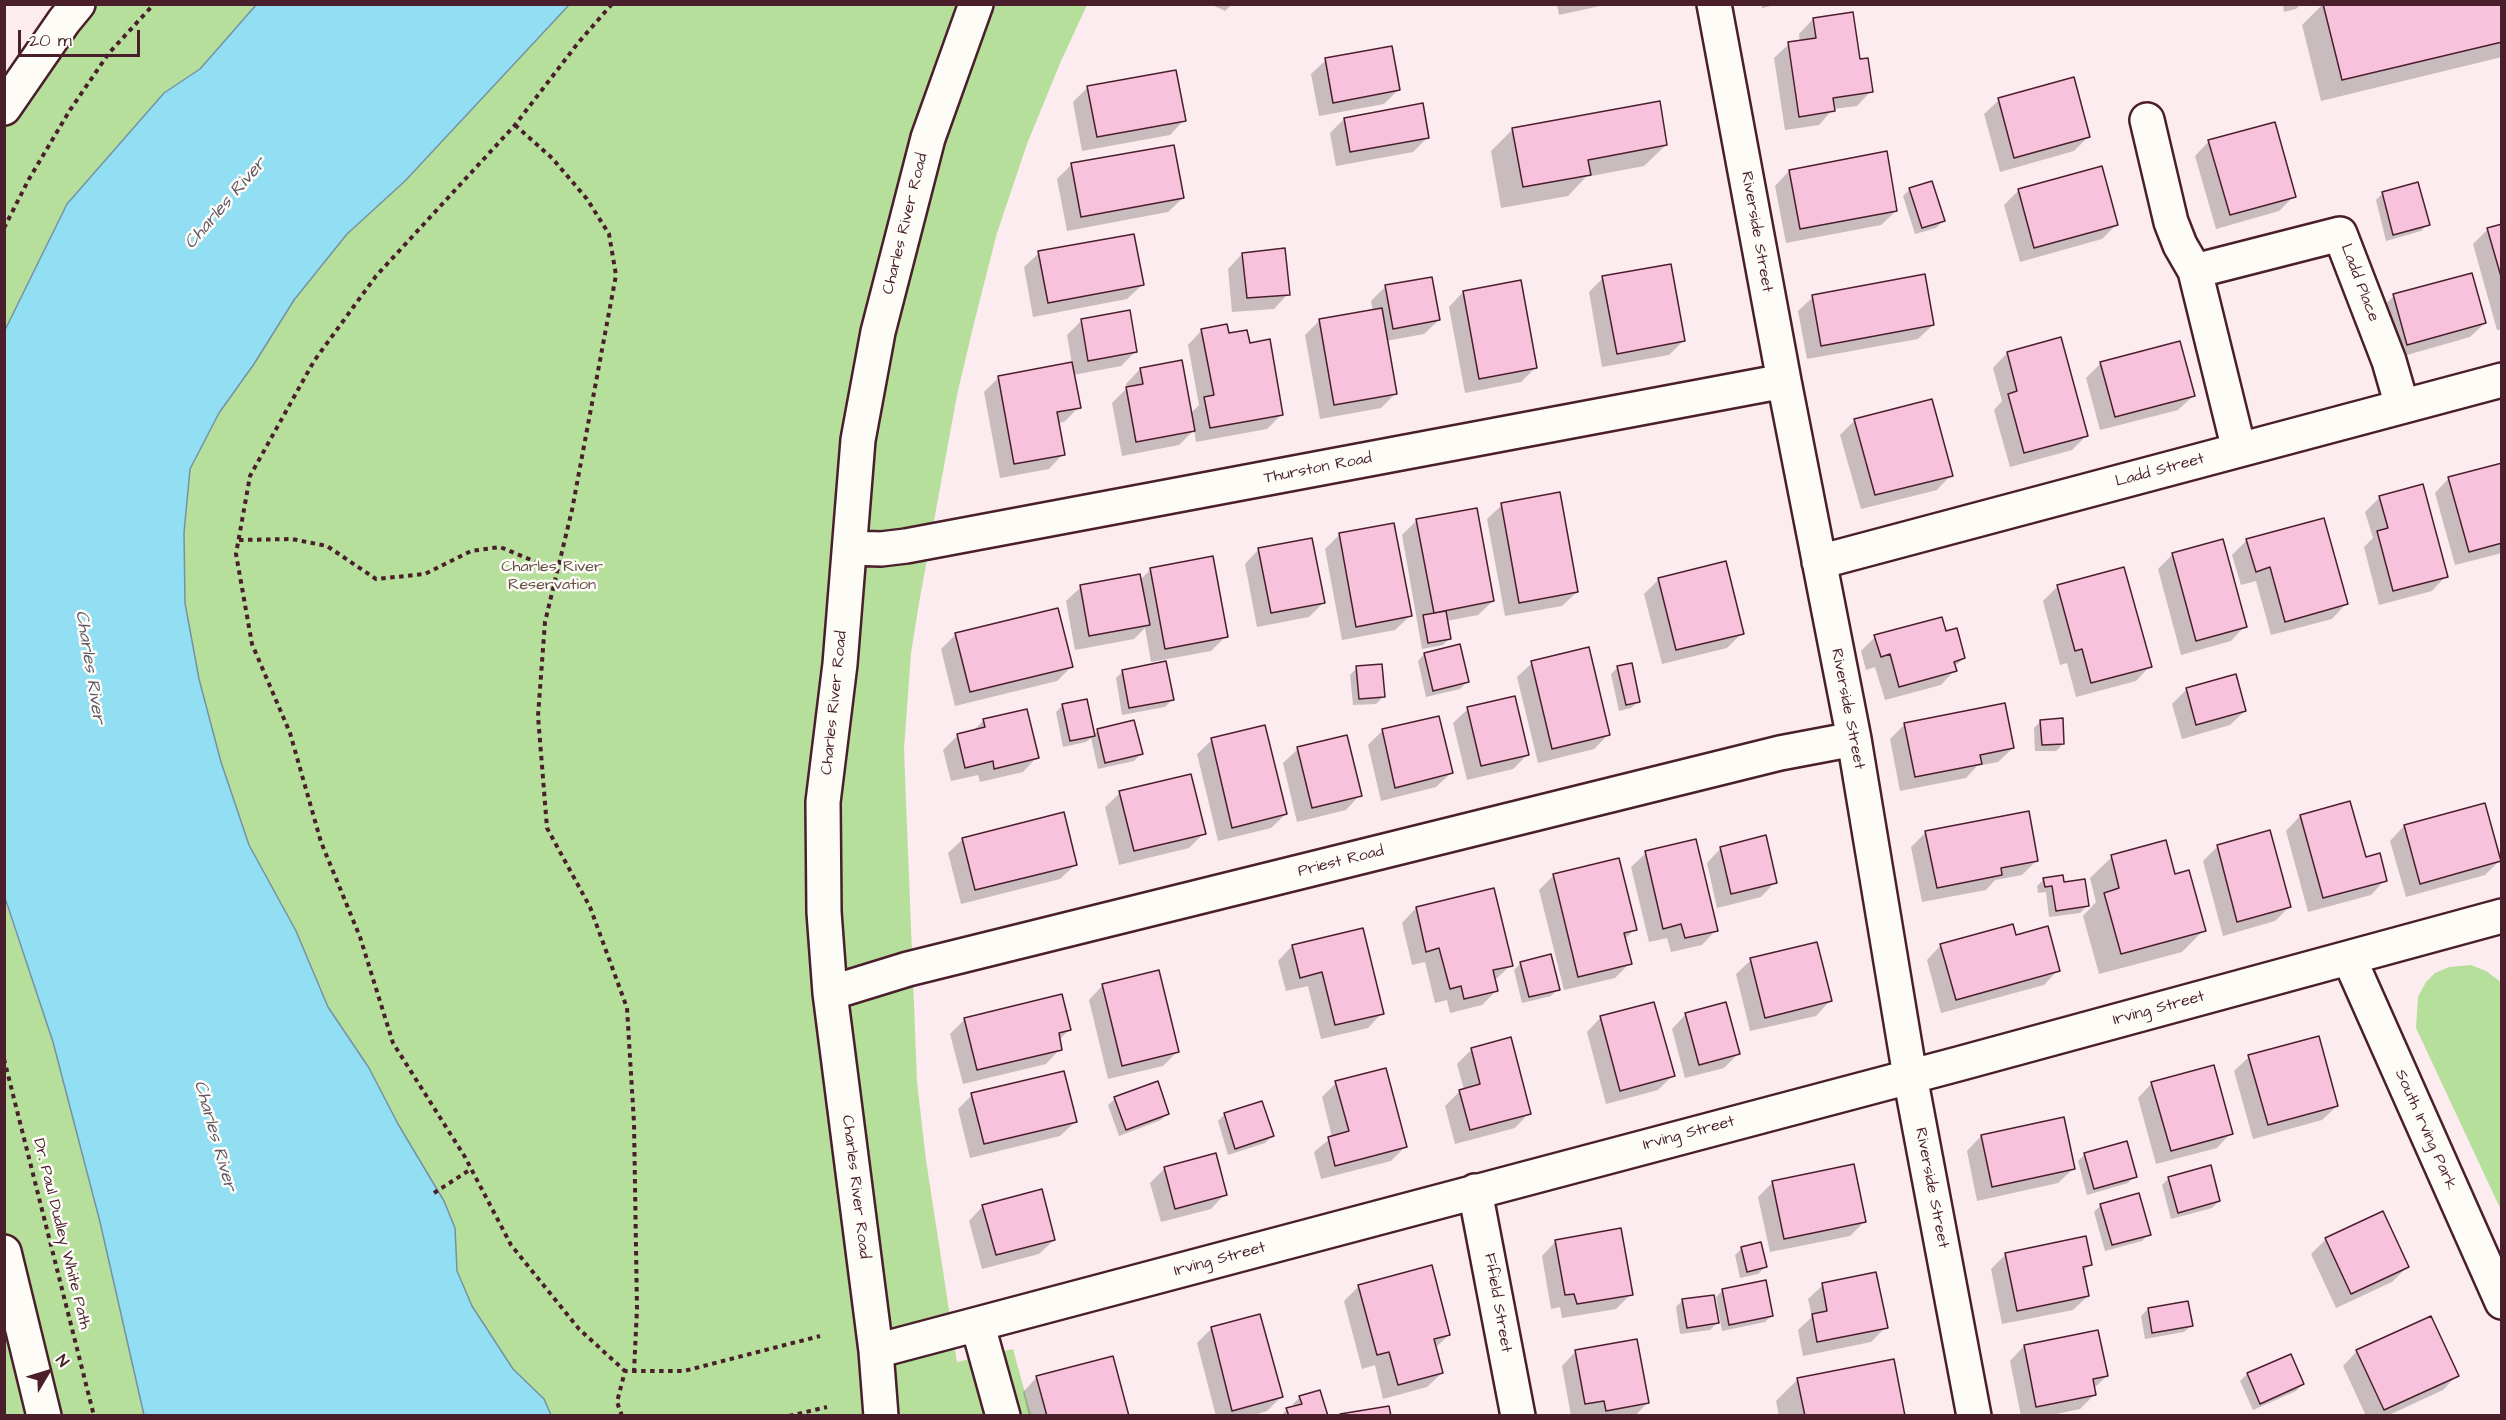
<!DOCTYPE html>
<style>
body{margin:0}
#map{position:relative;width:2506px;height:1420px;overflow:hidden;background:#fcebef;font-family:"Architects Daughter",sans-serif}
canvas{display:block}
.frame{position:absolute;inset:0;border:6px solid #4a1f2b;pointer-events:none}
.north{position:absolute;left:18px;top:1342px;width:60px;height:60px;-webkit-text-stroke:4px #fdfcf7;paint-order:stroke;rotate:52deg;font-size:16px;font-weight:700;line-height:24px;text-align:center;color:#4a1f2b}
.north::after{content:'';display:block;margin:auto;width:21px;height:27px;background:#4a1f2b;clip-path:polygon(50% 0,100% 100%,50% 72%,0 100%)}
.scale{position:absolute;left:18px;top:30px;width:122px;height:27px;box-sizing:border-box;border:3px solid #4a1f2b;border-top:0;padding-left:8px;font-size:18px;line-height:21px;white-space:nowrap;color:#4a1f2b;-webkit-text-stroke:4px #fdfcf7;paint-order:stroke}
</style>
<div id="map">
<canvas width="2506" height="1420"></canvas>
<div class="frame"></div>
<div class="north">N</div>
<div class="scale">20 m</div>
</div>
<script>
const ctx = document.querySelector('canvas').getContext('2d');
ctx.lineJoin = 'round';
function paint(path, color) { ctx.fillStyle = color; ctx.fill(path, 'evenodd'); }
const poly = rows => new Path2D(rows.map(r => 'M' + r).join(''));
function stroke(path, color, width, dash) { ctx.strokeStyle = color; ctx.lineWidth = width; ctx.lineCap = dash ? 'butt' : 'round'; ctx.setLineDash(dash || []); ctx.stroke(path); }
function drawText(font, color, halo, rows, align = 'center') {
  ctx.font = font + ' "Architects Daughter",sans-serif'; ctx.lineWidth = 5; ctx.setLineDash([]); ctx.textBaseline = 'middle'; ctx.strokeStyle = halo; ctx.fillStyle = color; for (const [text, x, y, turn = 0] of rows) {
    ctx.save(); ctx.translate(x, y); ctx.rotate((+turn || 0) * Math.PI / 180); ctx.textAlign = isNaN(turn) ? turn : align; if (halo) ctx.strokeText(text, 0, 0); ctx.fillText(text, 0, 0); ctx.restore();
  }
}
paint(poly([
 [80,5,256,5,200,69,164,93,67,204,5,330,5,108],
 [569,5,1087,5,1061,61,1027,144,997,233,974,323,957,395,919,603,911,653,904,749,917,1082,926,1160,957,1362,1013,1349,1031,1415,551,1415,544,1399,513,1369,472,1306,457,1270,455,1228,444,1201,398,1124,369,1068,328,1007,296,931,249,845,221,762,199,679,185,603,184,533,190,469,219,413,254,364,294,300,347,234,405,181],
 [4,898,53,1042,100,1222,144,1415,5,1415,5,1329,25,1334,5,1252],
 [2471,965,2486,971,2501,982,2501,1210,2416,1028,2418,997,2426,982,2435,973,2449,967]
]), '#b6df9c');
const water = poly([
 [256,5,569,5,405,181,347,234,294,300,254,364,219,413,190,469,184,533,185,603,199,679,221,762,249,845,296,931,328,1007,369,1068,398,1124,444,1201,455,1228,457,1271,472,1306,513,1369,544,1399,551,1415,144,1415,100,1222,53,1042,5,898,5,330,67,204,164,93,200,69,256,5]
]);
paint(water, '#92def3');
stroke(water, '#7592a3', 1.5);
paint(poly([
 [1210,4,1232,4,1225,11],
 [1557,4,1609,4,1559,15],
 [1762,4,1779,4,1762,8],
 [2283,4,2301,4,2296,9,2284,12],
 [2323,4,2502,4,2502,57,2321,101,2302,25],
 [1813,19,1859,61,1871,91,1857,106,1833,109,1819,125,1785,130,1774,58,1789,44,1800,42,1799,34],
 [1326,60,1399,89,1384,104,1319,116,1311,74],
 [1088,87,1184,120,1170,135,1082,151,1073,102],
 [1999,100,2088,137,2074,151,2000,172,1984,114],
 [1344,119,1427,138,1413,152,1336,166,1330,133],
 [1512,130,1666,145,1644,166,1586,177,1568,196,1501,208,1491,151],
 [2209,141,2294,196,2279,211,2216,229,2195,156],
 [1072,164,1183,198,1168,212,1067,231,1057,179],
 [2101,168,2117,224,2102,239,2020,262,2004,205,2018,191],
 [1789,171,1896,211,1881,225,1786,243,1775,186],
 [1910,189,1943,221,1936,228,1915,234,1903,196],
 [2383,193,2428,224,2421,231,2386,241,2376,200],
 [2502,226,2502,329,2497,330,2473,244,2488,229],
 [1039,253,1142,285,1127,299,1033,317,1024,267],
 [1242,254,1288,294,1274,309,1232,312,1228,269],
 [1603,278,1683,341,1669,355,1602,367,1589,292],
 [1385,287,1439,320,1424,334,1386,341,1396,393,1381,408,1320,419,1305,335,1320,320,1373,311,1371,301],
 [1463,292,1536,367,1521,382,1465,393,1449,307],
 [2394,296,2485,323,2470,337,2393,359,2379,310],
 [1813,297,1933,325,1918,339,1807,359,1798,311],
 [1081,321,1136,351,1121,366,1073,375,1079,407,1064,422,1058,423,1063,454,1049,469,1000,478,984,392,999,377,1072,364,1067,335],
 [1202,330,1228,335,1248,345,1282,414,1267,429,1196,442,1194,430,1179,445,1122,456,1112,403,1127,388,1126,384,1140,369,1191,413,1199,405,1188,345],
 [2007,353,2086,436,2072,450,2010,467,1994,410,2002,401,1993,368],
 [2101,363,2193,396,2178,410,2100,430,2086,378],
 [1855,420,1951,475,1937,490,1861,509,1840,435],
 [2502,466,2502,553,2455,565,2435,493,2449,478],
 [2380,497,2446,576,2432,591,2379,605,2364,547,2373,538,2365,512],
 [1502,505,1577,592,1562,606,1505,616,1487,519],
 [1417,520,1493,601,1478,615,1446,621,1450,638,1443,645,1422,649,1402,535],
 [1340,534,1410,616,1395,630,1342,640,1325,549],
 [2247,540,2346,604,2332,619,2271,635,2256,581,2241,585,2232,555],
 [2222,541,2245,626,2231,641,2181,655,2158,569,2172,555],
 [1259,549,1323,603,1309,617,1257,627,1245,564],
 [1151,569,1226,636,1211,651,1151,662,1145,628,1134,639,1075,650,1066,601,1081,587,1140,580],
 [1659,579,1742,633,1727,648,1662,664,1644,594],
 [2057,587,2150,666,2136,681,2076,697,2067,663,2060,665,2043,601],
 [1945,633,1964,658,1954,667,1955,670,1941,685,1885,700,1875,667,1866,670,1861,651,1875,637],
 [956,634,1071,667,1057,681,955,706,941,649],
 [1424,654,1467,682,1460,689,1426,697,1418,661],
 [1532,663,1609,734,1594,749,1538,763,1517,677],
 [1618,667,1638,702,1631,708,1619,711,1611,674],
 [1357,668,1383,697,1376,704,1353,705,1350,675],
 [1123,671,1172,700,1165,707,1122,715,1116,678],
 [2187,689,2245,711,2230,725,2182,739,2172,704],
 [1063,705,1093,735,1098,730,1141,754,1134,761,1098,769,1091,738,1086,742,1063,747,1056,712],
 [1468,709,1528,754,1513,769,1467,780,1453,723],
 [1437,717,1451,773,1436,787,1381,801,1368,745,1382,731],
 [984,720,1037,757,1023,772,980,782,978,775,951,781,943,750,958,735,972,732],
 [2041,721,2063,744,2056,751,2035,751,2034,728],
 [1905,724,2013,748,1998,762,1977,766,1966,778,1900,791,1890,739],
 [1212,740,1286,814,1271,828,1218,841,1197,754],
 [1298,749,1360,795,1346,810,1297,822,1283,763],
 [1120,793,1204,833,1189,848,1119,865,1105,807],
 [2300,816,2365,859,2385,880,2371,895,2308,912,2286,831],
 [2404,826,2500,860,2485,875,2406,897,2390,841],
 [1926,832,2036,861,2022,875,1995,880,1986,890,1922,902,1911,847],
 [963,839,1075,865,1060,879,961,904,948,853],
 [2218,846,2289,907,2275,921,2223,936,2203,861],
 [1721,848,1775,882,1761,897,1717,908,1707,863],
 [1646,853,1716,930,1702,945,1671,952,1667,938,1649,942,1631,867],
 [2112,857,2204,930,2182,952,2099,974,2083,916,2096,902,2090,878],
 [1554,875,1635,929,1624,940,1630,963,1615,978,1564,990,1539,890],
 [2044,879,2087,906,2080,913,2049,917,2046,892,2038,893,2037,886],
 [1416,908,1511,965,1494,981,1497,990,1482,1005,1450,1013,1447,1000,1435,1003,1425,962,1412,965,1402,923],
 [2015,937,2058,970,2044,985,1941,1013,1927,960,1941,945],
 [1292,946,1382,1013,1368,1028,1321,1039,1308,986,1286,991,1278,961],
 [1751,960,1830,1001,1816,1016,1750,1031,1736,974],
 [1521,963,1558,989,1551,996,1522,1003,1514,970],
 [1103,985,1178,1051,1163,1066,1108,1079,1089,1000],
 [1686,1014,1738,1054,1724,1068,1685,1078,1672,1029],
 [1601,1017,1673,1075,1658,1090,1606,1104,1587,1032],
 [965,1019,1069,1030,1059,1040,1060,1049,1046,1064,963,1084,950,1034],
 [1472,1049,1529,1113,1515,1128,1455,1144,1445,1106,1460,1091,1464,1090,1457,1064],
 [2249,1057,2337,1106,2322,1120,2253,1139,2234,1071],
 [1157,1083,1168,1113,1161,1120,1119,1136,1108,1105,1115,1099],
 [1336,1083,1406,1146,1391,1161,1321,1179,1314,1152,1332,1137,1322,1097],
 [2152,1083,2231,1133,2217,1148,2156,1164,2138,1098],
 [972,1095,1075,1122,1060,1136,970,1158,958,1109],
 [1225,1114,1272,1136,1265,1143,1228,1155,1218,1121],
 [1981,1136,2073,1169,2058,1183,1977,1201,1967,1151],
 [2085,1154,2135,1176,2128,1183,2087,1195,2078,1161],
 [1165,1168,1225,1194,1211,1209,1161,1222,1150,1183],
 [2169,1178,2219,1201,2212,1208,2171,1219,2162,1185],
 [1773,1182,1864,1222,1850,1236,1770,1252,1758,1197],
 [2101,1205,2149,1234,2142,1241,2105,1251,2094,1212],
 [983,1206,1054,1240,1039,1254,982,1269,969,1221],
 [2383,1213,2407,1267,2392,1282,2336,1308,2311,1254,2326,1239],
 [1556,1241,1631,1294,1616,1309,1562,1318,1560,1307,1551,1309,1542,1256],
 [1742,1248,1765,1267,1758,1274,1740,1278,1735,1255],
 [2006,1254,2090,1264,2083,1272,2088,1296,2073,1310,2002,1324,1991,1269],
 [1823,1285,1886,1327,1871,1342,1803,1356,1798,1330,1812,1317,1808,1299],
 [1359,1286,1449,1335,1435,1348,1442,1373,1427,1387,1383,1399,1375,1365,1362,1369,1344,1301],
 [1723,1290,1772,1315,1765,1322,1722,1331,1716,1297],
 [1683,1300,1717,1323,1710,1330,1680,1334,1676,1307],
 [2148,1309,2191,1326,2184,1332,2145,1339,2141,1316],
 [1212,1328,1281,1397,1267,1411,1251,1416,1216,1416,1197,1343],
 [2024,1346,2107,1376,2093,1389,2095,1394,2080,1409,2047,1416,2021,1416,2010,1361],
 [1576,1351,1647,1403,1635,1416,1571,1416,1562,1366],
 [2357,1351,2457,1375,2443,1390,2387,1416,2366,1416,2343,1366],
 [2290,1356,2303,1384,2296,1391,2253,1410,2240,1381,2247,1374],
 [1037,1377,1128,1416,1029,1416,1023,1392],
 [1798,1379,1903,1416,1779,1416,1776,1401],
 [1300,1397,1326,1416,1281,1416,1287,1409,1294,1407,1293,1404]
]), '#0003');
const building = poly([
 [2323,4,2502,4,2502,42,2342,80,2323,4],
 [1853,12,1860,59,1868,58,1873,92,1833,98,1835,111,1799,117,1788,42,1816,38,1813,18,1853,12],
 [1392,46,1400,90,1333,103,1325,58,1392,46],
 [1176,70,1186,121,1097,137,1087,86,1176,70],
 [2074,77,2090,137,2014,158,1998,98,2074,77],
 [1660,101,1667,145,1588,160,1591,175,1523,187,1512,128,1660,101],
 [1423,103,1429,138,1350,152,1344,118,1423,103],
 [2275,122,2296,197,2230,215,2208,140,2275,122],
 [1174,145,1184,198,1081,217,1071,163,1174,145],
 [1887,151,1897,211,1800,229,1789,170,1887,151],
 [2102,166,2118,225,2034,248,2018,189,2102,166],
 [1932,181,1945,221,1922,228,1909,188,1932,181],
 [2418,182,2430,225,2393,235,2382,192,2418,182],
 [2502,224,2502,280,2487,228,2502,224],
 [1134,234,1144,285,1048,303,1038,251,1134,234],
 [1285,248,1290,295,1247,298,1242,253,1285,248],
 [1671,264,1685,341,1617,354,1602,276,1671,264],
 [2472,273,2486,323,2407,345,2393,294,2472,273],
 [1925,274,1934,325,1821,346,1812,295,1925,274],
 [1432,277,1440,320,1393,329,1385,285,1432,277],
 [1521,280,1537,368,1479,379,1463,291,1521,280],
 [1382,308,1397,394,1334,405,1319,319,1382,308],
 [1130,310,1137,352,1088,361,1081,319,1130,310],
 [1227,324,1229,333,1247,330,1250,343,1270,339,1283,415,1210,428,1204,397,1214,395,1201,329,1227,324],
 [2061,337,2088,436,2024,453,2008,394,2017,391,2007,352,2061,337],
 [2180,341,2195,396,2115,417,2100,362,2180,341],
 [1182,360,1195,431,1136,442,1126,387,1143,384,1140,368,1182,360],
 [1072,362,1081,408,1057,412,1065,455,1014,464,998,376,1072,362],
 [1932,399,1953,476,1875,495,1854,419,1932,399],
 [2502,463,2502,543,2469,552,2448,477,2502,463],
 [2423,484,2448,577,2393,591,2377,531,2388,528,2379,496,2423,484],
 [1560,492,1578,592,1519,603,1501,503,1560,492],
 [1477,508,1494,601,1434,613,1416,519,1477,508],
 [2324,518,2348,604,2285,622,2270,567,2256,572,2246,539,2324,518],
 [1394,523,1412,616,1356,627,1339,533,1394,523],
 [1312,538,1325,603,1271,613,1258,548,1312,538],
 [2223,539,2247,627,2196,641,2172,553,2223,539],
 [1213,556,1228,637,1165,649,1150,568,1213,556],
 [1726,561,1744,634,1676,650,1658,578,1726,561],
 [2124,567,2152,667,2091,683,2082,649,2075,651,2057,585,2124,567],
 [1140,574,1150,625,1089,636,1080,585,1140,574],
 [1058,608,1073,667,970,692,955,633,1058,608],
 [1446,611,1451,639,1428,643,1423,615,1446,611],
 [1942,617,1946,631,1957,628,1965,658,1954,662,1957,671,1899,687,1890,654,1881,657,1874,635,1942,617],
 [1460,644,1469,682,1433,691,1424,653,1460,644],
 [1589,647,1610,735,1552,749,1531,661,1589,647],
 [1166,661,1174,700,1129,708,1122,670,1166,661],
 [1632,663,1640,702,1626,705,1617,666,1632,663],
 [1382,664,1385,697,1359,699,1356,666,1382,664],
 [2236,674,2246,711,2196,725,2186,688,2236,674],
 [1515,696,1529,755,1481,766,1467,707,1515,696],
 [1087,699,1095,736,1070,741,1062,704,1087,699],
 [2005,703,2014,748,1980,755,1982,764,1915,777,1904,723,2005,703],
 [1027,709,1039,758,994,769,993,761,965,768,957,734,985,727,983,719,1027,709],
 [1439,716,1453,773,1395,788,1382,729,1439,716],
 [2063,718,2064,744,2042,745,2040,720,2063,718],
 [1134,720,1143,754,1105,763,1097,729,1134,720],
 [1265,725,1287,814,1232,828,1211,738,1265,725],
 [1347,735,1362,796,1312,808,1297,747,1347,735],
 [1191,774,1206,834,1134,851,1119,791,1191,774],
 [2350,801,2366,857,2380,853,2387,881,2323,898,2300,815,2350,801],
 [2485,803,2501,861,2420,884,2404,825,2485,803],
 [2029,811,2038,861,2001,868,2002,875,1937,888,1925,831,2029,811],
 [1064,812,1077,865,975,890,962,838,1064,812],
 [2270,830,2291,907,2237,922,2217,845,2270,830],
 [1766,835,1777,883,1731,894,1720,847,1766,835],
 [1696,839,1718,931,1685,938,1681,924,1663,929,1645,851,1696,839],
 [2166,840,2175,874,2189,870,2206,931,2121,954,2104,893,2119,888,2111,855,2166,840],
 [1619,858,1637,930,1624,933,1632,964,1578,977,1553,874,1619,858],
 [2063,875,2064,882,2085,879,2089,906,2056,911,2052,886,2045,887,2043,878,2063,875],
 [1494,888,1513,966,1493,970,1498,991,1464,999,1461,986,1450,989,1439,948,1426,952,1416,907,1494,888],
 [2013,924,2016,935,2048,926,2060,971,1956,1000,1940,944,2013,924],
 [1363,928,1384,1014,1335,1025,1322,972,1300,978,1292,945,1363,928],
 [1817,942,1832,1001,1765,1018,1750,958,1817,942],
 [1551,954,1560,990,1529,997,1520,962,1551,954],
 [1159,970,1179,1052,1122,1066,1102,984,1159,970],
 [1062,994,1071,1030,1059,1033,1062,1050,977,1070,964,1018,1062,994],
 [1654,1002,1675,1076,1620,1091,1600,1016,1654,1002],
 [1726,1002,1740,1054,1699,1065,1685,1013,1726,1002],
 [2319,1036,2338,1106,2268,1125,2248,1055,2319,1036],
 [1511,1037,1531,1114,1470,1130,1459,1090,1480,1084,1471,1048,1511,1037],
 [2214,1065,2233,1134,2171,1151,2151,1082,2214,1065],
 [1386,1068,1407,1147,1335,1166,1328,1137,1349,1131,1335,1081,1386,1068],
 [1064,1071,1077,1122,984,1144,971,1093,1064,1071],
 [1158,1081,1169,1114,1126,1130,1114,1097,1158,1081],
 [1262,1101,1274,1136,1235,1149,1224,1113,1262,1101],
 [2064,1117,2075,1169,1992,1187,1981,1135,2064,1117],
 [2127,1141,2137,1177,2094,1189,2084,1153,2127,1141],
 [1216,1153,1227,1195,1175,1209,1164,1167,1216,1153],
 [1854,1164,1866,1222,1784,1239,1772,1181,1854,1164],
 [2211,1165,2220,1201,2178,1213,2168,1177,2211,1165],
 [1042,1189,1055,1240,996,1255,982,1205,1042,1189],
 [2139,1193,2151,1235,2112,1245,2100,1204,2139,1193],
 [2383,1211,2409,1267,2351,1294,2325,1238,2383,1211],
 [1621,1228,1633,1295,1577,1304,1574,1294,1565,1295,1555,1240,1621,1228],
 [2086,1236,2092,1265,2083,1267,2089,1296,2017,1311,2005,1253,2086,1236],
 [1761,1242,1767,1267,1747,1272,1741,1247,1761,1242],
 [1432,1265,1450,1335,1434,1339,1443,1373,1398,1385,1389,1352,1377,1355,1358,1285,1432,1265],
 [1876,1272,1888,1328,1817,1342,1812,1314,1827,1311,1822,1283,1876,1272],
 [1766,1280,1773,1316,1729,1325,1722,1289,1766,1280],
 [1714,1295,1719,1323,1687,1328,1682,1299,1714,1295],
 [2188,1301,2193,1326,2152,1333,2148,1308,2188,1301],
 [1260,1314,1283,1397,1232,1411,1211,1327,1260,1314],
 [2431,1316,2459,1376,2384,1410,2356,1350,2431,1316],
 [2098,1330,2108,1376,2093,1379,2096,1395,2036,1407,2024,1345,2098,1330],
 [1637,1339,1649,1403,1606,1411,1604,1401,1585,1404,1575,1350,1637,1339],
 [2291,1354,2304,1384,2260,1404,2247,1373,2291,1354],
 [1113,1356,1129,1416,1047,1416,1036,1376,1113,1356],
 [1894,1359,1905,1416,1805,1416,1797,1378,1894,1359],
 [1320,1390,1328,1416,1289,1416,1286,1408,1302,1404,1299,1396,1320,1390],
 [1389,1406,1391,1416,1340,1416,1340,1414,1389,1406]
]);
paint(building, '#f8c2dc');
stroke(building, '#4a1f2b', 1.5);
const minor = poly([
 [1714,4,1784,381,1854,739,1910,1076,1974,1416],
 [2147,120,2171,222,2180,245,2195,271,2239,450],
 [2195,271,2340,234,2389,361,2402,406],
 [851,548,881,549,906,546,1784,381],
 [1819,562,2502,380],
 [2349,958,2502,1302],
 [830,993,908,969,1780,753,1854,739],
 [1475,1191,1518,1416],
 [978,1326,1003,1416],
 [876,1351,1958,1064,2502,916],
 [881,1416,876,1351,830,993,824,912,823,802,840,664,858,440,878,332,928,138,976,4]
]);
const major = poly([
 [4,108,64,21,78,4],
 [4,1252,44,1416]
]);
stroke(minor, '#4a1f2b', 38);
stroke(major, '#4a1f2b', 38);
stroke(poly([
 [612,4,578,43,515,125,376,276,314,361,250,476,236,554,252,644,290,733,321,842,360,937,393,1043,465,1157,511,1245,579,1329,625,1371],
 [515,125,552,158,587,199,609,234,616,275,572,510,545,622,538,716,547,828,590,907,627,1008,634,1123,637,1309,634,1371],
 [4,228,29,179,70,110,109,53,154,4],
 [239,540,292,539,327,546,376,579,425,574,471,551,500,547,558,571],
 [4,1059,94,1416],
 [434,1193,471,1169],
 [622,1416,617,1402,625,1371,684,1371,820,1336],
 [789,1416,827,1407]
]), '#4a1f2b', 4, [4.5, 4.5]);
stroke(minor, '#fdfcf7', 33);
stroke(major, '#fdfcf7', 33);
drawText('16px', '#4a1f2b', '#fdfcf7', [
 ["Charles River Road",906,224,-76],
 ["Riverside Street",1756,232,80],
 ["Ladd Place",2359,283,69],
 ["Thurston Road",1318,469,-11],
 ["Ladd Street",2160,471,-15],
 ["Charles River Road",835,703,-84],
 ["Riverside Street",1847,709,79],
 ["Priest Road",1341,862,-14],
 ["Irving Street",2159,1009,-15],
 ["South Irving Park",2425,1130,66],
 ["Irving Street",1689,1134,-15],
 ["Charles River Road",855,1187,83],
 ["Riverside Street",1931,1188,79],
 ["Dr. Paul Dudley White Path",61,1234,76],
 ["Irving Street",1220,1260,-15],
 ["Fifield Street",1497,1303,80]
]);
drawText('16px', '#654f47', '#fdfcf7', [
 ["Charles River",552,568],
 ["Reservation",552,586]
]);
drawText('italic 18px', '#605867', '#fdfcf7', [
 ["Charles River",226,204,-49],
 ["Charles River",89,667,81],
 ["Charles River",214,1136,74]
]);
</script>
